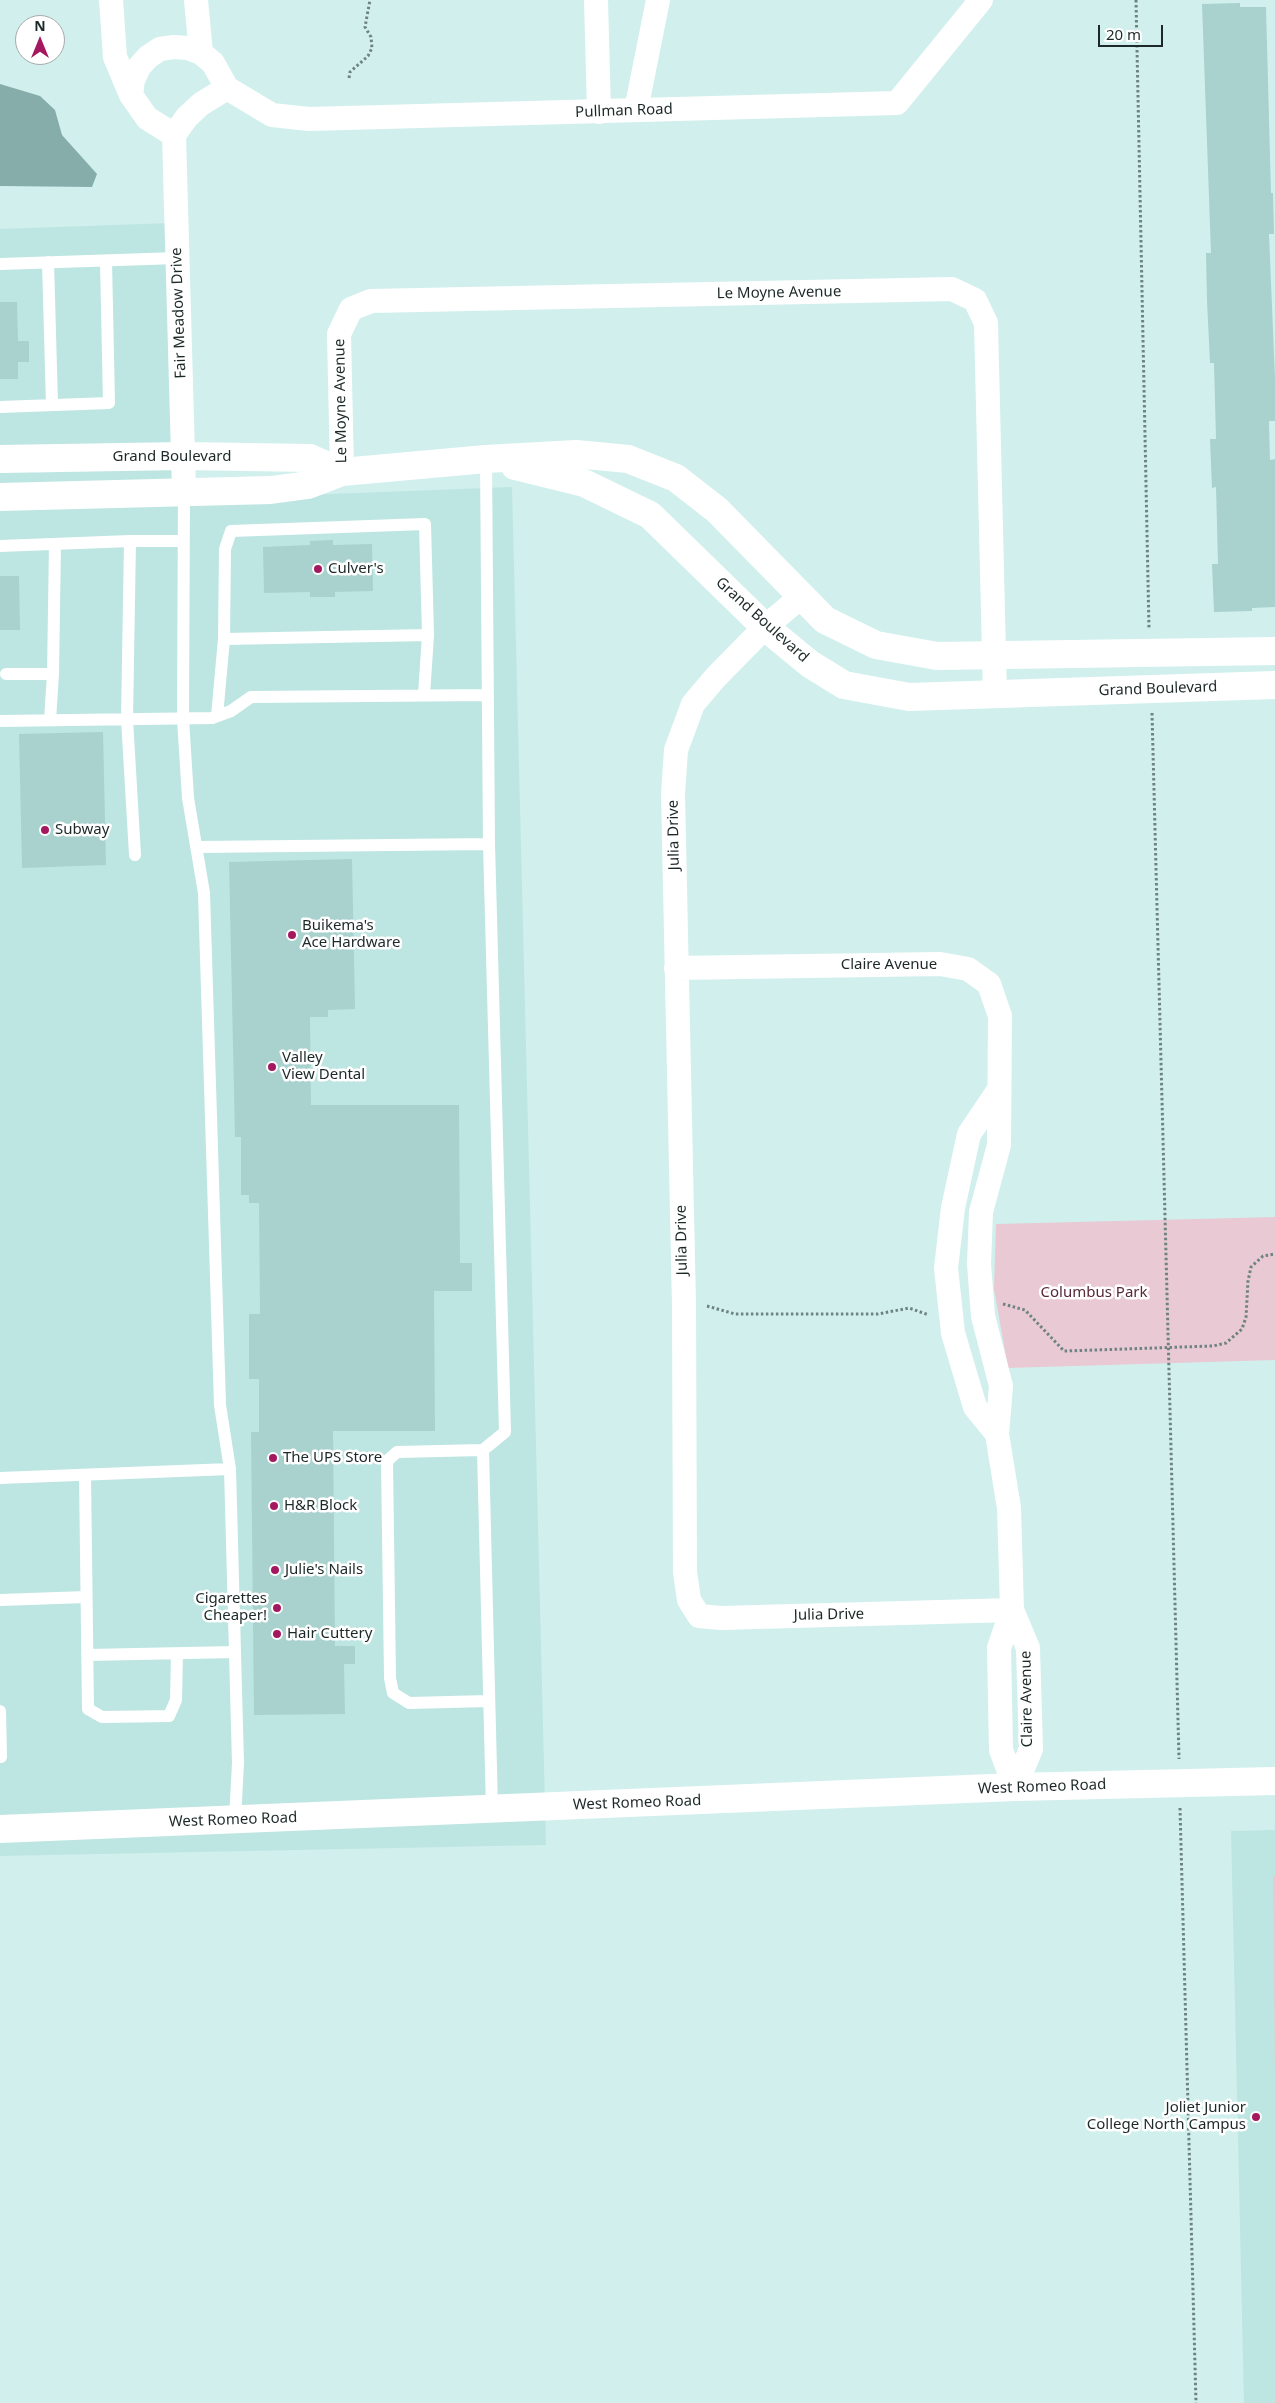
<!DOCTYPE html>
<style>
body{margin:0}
#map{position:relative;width:1275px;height:2403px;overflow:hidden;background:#d1f0ed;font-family:"Noto Sans",sans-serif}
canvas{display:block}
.north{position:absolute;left:15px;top:15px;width:50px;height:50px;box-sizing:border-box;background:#fff;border:1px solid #a5a9a9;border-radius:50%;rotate:0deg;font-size:14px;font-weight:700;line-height:20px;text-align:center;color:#1d2928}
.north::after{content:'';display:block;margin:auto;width:18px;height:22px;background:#a4185f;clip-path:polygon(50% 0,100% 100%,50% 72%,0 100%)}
.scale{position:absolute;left:1098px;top:25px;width:65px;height:22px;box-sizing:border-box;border:2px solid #1d2928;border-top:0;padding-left:6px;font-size:15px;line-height:18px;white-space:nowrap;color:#1d2928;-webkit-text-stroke:4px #fff;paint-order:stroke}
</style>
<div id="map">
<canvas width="1275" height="2403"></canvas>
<div class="north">N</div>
<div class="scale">20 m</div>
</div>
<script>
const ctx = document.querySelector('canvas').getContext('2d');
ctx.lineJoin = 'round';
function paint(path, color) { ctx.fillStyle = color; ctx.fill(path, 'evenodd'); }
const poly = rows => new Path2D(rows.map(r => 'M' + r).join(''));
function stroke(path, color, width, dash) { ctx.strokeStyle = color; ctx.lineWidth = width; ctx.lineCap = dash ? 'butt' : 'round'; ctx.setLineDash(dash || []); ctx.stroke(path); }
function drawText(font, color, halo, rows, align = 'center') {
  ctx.font = font + ' "Noto Sans",sans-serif'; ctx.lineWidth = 5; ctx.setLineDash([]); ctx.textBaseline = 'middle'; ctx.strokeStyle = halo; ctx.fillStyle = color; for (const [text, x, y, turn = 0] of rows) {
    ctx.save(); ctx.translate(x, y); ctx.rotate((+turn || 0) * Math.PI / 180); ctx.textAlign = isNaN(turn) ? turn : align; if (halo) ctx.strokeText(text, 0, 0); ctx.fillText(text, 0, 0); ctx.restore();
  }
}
paint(poly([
 [171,223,176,500,512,487,546,1845,0,1856,0,229],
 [1275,1830,1275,2403,1244,2403,1231,1831]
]), '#bde6e2');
paint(poly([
 [1275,1217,1275,1360,1008,1368,994,1289,996,1224],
 [1275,1876,1275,2077,1273,1877]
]), '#e9c9d3');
paint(poly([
 [0,84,40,96,55,110,62,135,97,174,92,187,0,186]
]), '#86adaa');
paint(poly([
 [1240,3,1240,7,1266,7,1271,193,1273,193,1274,234,1269,234,1275,379,1275,421,1269,421,1270,460,1275,459,1275,607,1252,608,1252,611,1214,612,1212,564,1218,564,1216,487,1212,488,1210,439,1216,439,1214,363,1210,363,1207,301,1206,253,1211,253,1202,4],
 [0,302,17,302,18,341,29,341,29,362,18,362,18,379,0,379],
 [333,540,333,545,372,544,373,591,335,592,335,597,310,597,310,592,264,593,263,547,310,545,310,541],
 [0,576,19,576,20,630,0,630],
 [103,732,106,865,22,868,19,734],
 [352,859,355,1009,328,1010,328,1017,310,1017,311,1105,459,1105,460,1263,472,1263,472,1291,434,1291,435,1431,333,1431,335,1646,355,1646,355,1664,344,1664,345,1714,254,1715,251,1432,259,1432,259,1379,249,1379,249,1314,260,1314,259,1203,249,1203,249,1195,241,1195,241,1137,235,1137,229,862]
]), '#a9d1cd');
stroke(poly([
 [1136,0,1149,629],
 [349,78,350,72,368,56,372,48,371,37,365,27,370,0],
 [1152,713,1179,1759],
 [1003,1304,1025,1310,1064,1351,1213,1346,1226,1343,1242,1329,1246,1317,1248,1281,1251,1267,1263,1256,1275,1254],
 [707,1306,735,1314,878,1314,909,1308,929,1315],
 [1180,1808,1196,2403]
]), '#6e8381', 3, [2.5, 2.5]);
stroke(poly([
 [48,262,52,405],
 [0,264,177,258],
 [0,407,109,403,106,261],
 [184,491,183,719,188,798,204,893,220,1405,230,1469,238,1763,235,1820],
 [130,541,183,541],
 [0,546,130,541,127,719,135,855],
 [224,639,428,635],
 [6,674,53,674,50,720],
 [53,674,55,544],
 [217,716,224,639,225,549,231,531,425,524,428,635,424,695],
 [0,721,212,718,231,711,251,697,486,695],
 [489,844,505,1432,483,1450,397,1452,387,1461,390,1678,393,1693,409,1703,489,1701],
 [197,847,489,844,486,459],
 [483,1450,492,1809],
 [85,1475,88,1709,102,1717,169,1716,176,1700,177,1654],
 [0,1478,230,1469],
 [0,1600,86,1597],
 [87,1655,235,1652],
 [0,1711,1,1757]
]), '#fff', 12);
stroke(poly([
 [111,0,115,57,131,95],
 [196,0,201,53],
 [596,0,599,112],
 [174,47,188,48,201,53,213,63,227,88,201,104,187,117,174,135,147,118,131,95,133,80,139,67,148,57,160,49,174,47],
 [227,88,272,115,309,119,897,103,981,0],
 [636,110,658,0],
 [174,135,184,491],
 [342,472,339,334,351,309,371,301,952,289,975,300,986,323,995,695],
 [802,596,765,627,715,678,693,704,676,750,673,794,684,1306,685,1572,689,1600,699,1616,721,1618,1012,1610],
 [676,968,940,964,968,969,989,984,1000,1016,999,1145,981,1212,979,1264,983,1316,1001,1386,997,1434,1009,1508,1012,1610,999,1648,1001,1750,1015,1787],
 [997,1434,975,1407,953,1333,946,1268,953,1208,969,1134,998,1091],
 [1012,1610,1028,1648,1031,1749,1015,1787]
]), '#fff', 24);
stroke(poly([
 [0,459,183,456,310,458,342,472],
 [515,466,584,483,650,515,765,627,810,664,844,685,909,697,1275,685],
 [0,497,271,490,308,485,342,472,486,459,576,454,628,459,676,478,717,510,825,620,876,645,937,656,1275,651],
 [0,1829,1015,1787,1275,1781]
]), '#fff', 28);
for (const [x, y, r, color] of [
 [318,569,5,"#a4185f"],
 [45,830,5,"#a4185f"],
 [292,935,5,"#a4185f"],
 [272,1067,5,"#a4185f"],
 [273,1458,5,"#a4185f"],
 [274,1506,5,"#a4185f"],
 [275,1570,5,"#a4185f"],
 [277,1608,5,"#a4185f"],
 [277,1634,5,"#a4185f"],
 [1256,2117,5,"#a4185f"]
]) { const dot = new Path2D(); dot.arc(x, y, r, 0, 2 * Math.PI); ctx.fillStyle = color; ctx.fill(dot); stroke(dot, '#fff', 2); }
drawText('15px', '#1d2928', '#fff', [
 ["Pullman Road",624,111,-2],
 ["Le Moyne Avenue",779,293,-1],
 ["Fair Meadow Drive",179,313,-92],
 ["Le Moyne Avenue",341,401,-91],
 ["Grand Boulevard",172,457],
 ["Grand Boulevard",762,620,42],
 ["Grand Boulevard",1158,689,-2],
 ["Julia Drive",674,835,-91],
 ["Claire Avenue",889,965],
 ["Julia Drive",682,1240,-91],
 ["Julia Drive",829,1615,-1],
 ["Claire Avenue",1027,1699,-91],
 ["West Romeo Road",1042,1787,-2],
 ["West Romeo Road",637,1803,-2],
 ["West Romeo Road",233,1820,-2]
]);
drawText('15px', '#1d2928', '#fff', [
 ["Culver's",328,569],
 ["Subway",55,830],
 ["Buikema's",302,926],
 ["Ace Hardware",302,943],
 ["Valley",282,1058],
 ["View Dental",282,1075],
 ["The UPS Store",283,1458],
 ["H&R Block",284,1506],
 ["Julie's Nails",285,1570],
 ["Cigarettes",267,1599,"right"],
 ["Cheaper!",267,1616,"right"],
 ["Hair Cuttery",287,1634],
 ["Joliet Junior",1246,2108,"right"],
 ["College North Campus",1246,2125,"right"]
], 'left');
drawText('15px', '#57283a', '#fff', [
 ["Columbus Park",1094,1293]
]);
</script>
